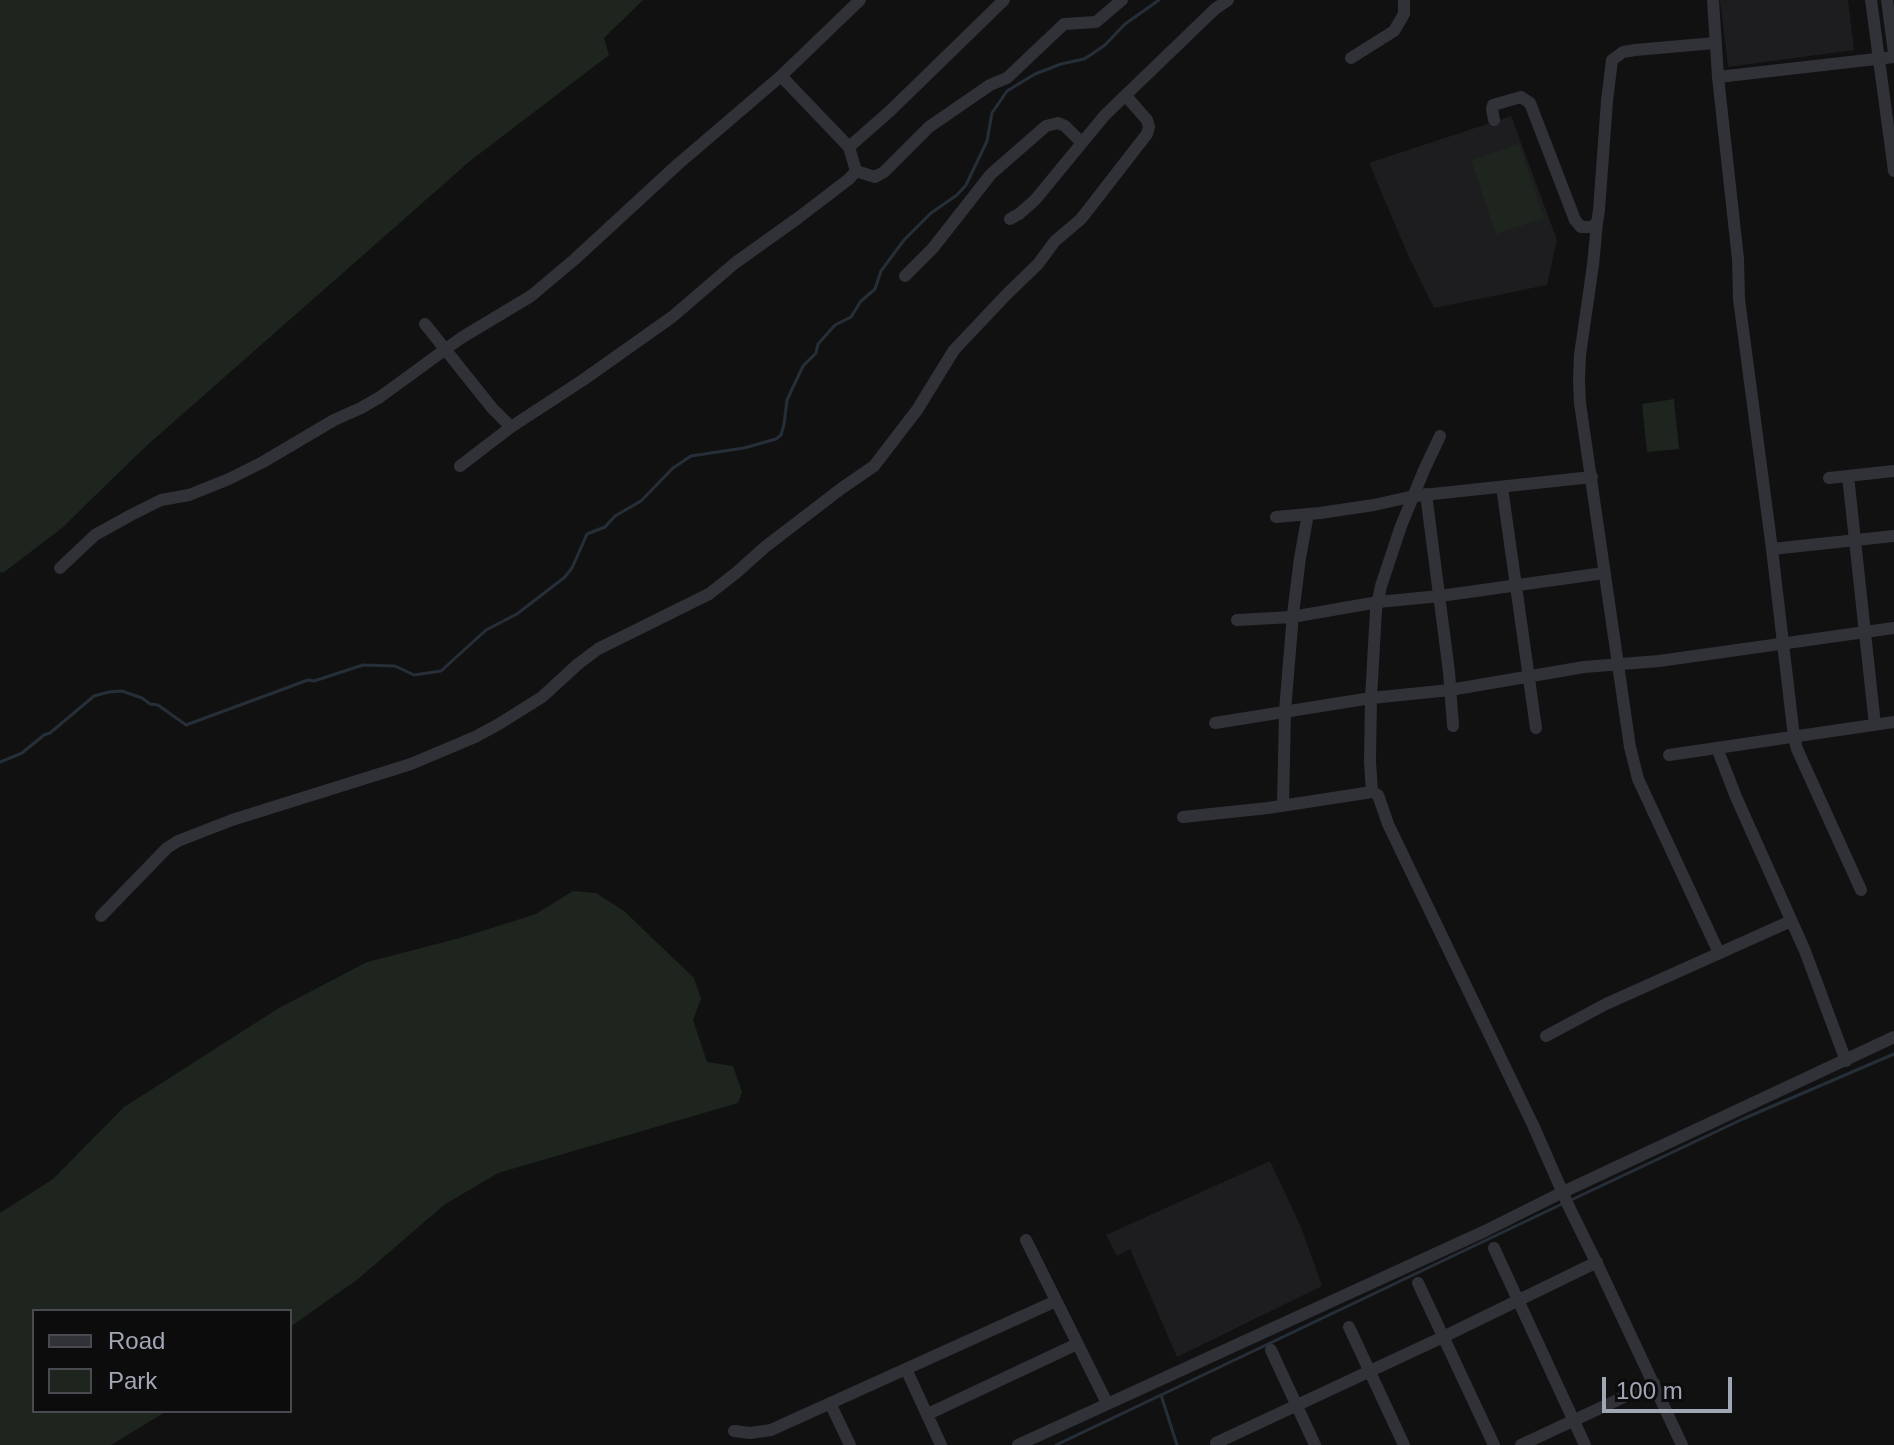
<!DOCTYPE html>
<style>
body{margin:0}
#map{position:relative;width:1894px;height:1445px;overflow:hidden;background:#111112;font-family:Arial,sans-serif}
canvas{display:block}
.legend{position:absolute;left:32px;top:1309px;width:260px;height:104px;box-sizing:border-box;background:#0c0c0d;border:2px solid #484a50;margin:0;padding:10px 14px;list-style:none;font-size:24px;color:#a1a6b5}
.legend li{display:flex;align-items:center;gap:16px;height:40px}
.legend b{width:40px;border:2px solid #484a50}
.scale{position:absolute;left:1602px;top:1377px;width:130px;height:36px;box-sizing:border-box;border:4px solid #a1a6b5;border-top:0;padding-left:10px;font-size:24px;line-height:28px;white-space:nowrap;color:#a1a6b5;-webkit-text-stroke:6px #0c0c0d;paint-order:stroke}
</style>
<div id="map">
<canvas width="1894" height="1445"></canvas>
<ul class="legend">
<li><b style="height:10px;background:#313238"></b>Road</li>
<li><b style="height:22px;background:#1d251e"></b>Park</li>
</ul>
<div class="scale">100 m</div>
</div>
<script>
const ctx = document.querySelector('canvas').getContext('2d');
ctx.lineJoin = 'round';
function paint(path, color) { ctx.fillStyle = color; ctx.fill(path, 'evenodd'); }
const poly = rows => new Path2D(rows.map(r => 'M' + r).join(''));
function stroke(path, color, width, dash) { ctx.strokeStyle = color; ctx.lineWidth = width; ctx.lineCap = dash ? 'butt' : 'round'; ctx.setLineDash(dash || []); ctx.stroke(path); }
paint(poly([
 [1720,0,1848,0,1854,50,1728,67],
 [1511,116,1557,240,1547,285,1434,308,1408,255,1369,163],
 [1270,1161,1301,1227,1322,1286,1177,1357,1130,1249,1117,1256,1106,1235]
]), '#1d1d20');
paint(poly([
 [0,0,643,0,604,38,609,55,470,161,144,448,62,528,3,573,0,572],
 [1519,144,1544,218,1496,234,1471,160],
 [1674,399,1679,449,1647,452,1642,404],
 [573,891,596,893,624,911,694,978,701,999,693,1020,707,1062,733,1066,742,1092,738,1103,498,1173,444,1205,358,1279,290,1327,290,1311,34,1311,34,1411,167,1411,111,1445,0,1445,0,1213,53,1179,124,1107,279,1008,367,962,460,938,536,914]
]), '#1d251e');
stroke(poly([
 [0,762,22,753,44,735,50,733,94,696,109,692,122,691,142,698,150,704,158,705,186,725,308,680,314,681,363,665,395,666,414,675,441,671,486,630,517,614,565,577,572,568,587,534,605,527,615,516,641,501,673,468,691,456,744,448,776,439,781,435,784,424,787,400,803,366,816,353,818,344,835,325,851,317,861,301,875,289,881,271,904,240,931,213,957,195,966,185,987,141,992,113,1007,91,1035,74,1061,64,1084,59,1092,54,1105,45,1125,24,1159,0],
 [1569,1201,1745,1118,1894,1054],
 [1161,1395,1177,1445],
 [1056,1445,1562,1204]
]), '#262f37', 3);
stroke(poly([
 [1713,0,1718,77,1738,259,1739,299,1772,549,1794,737,1797,749,1861,890],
 [1871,0,1894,171],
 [1887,0,1894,53],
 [1351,58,1394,31,1404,14,1404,0],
 [1718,77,1894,57],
 [1494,120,1492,109,1493,105,1521,97,1530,103,1575,220,1581,227,1591,227,1597,223,1599,210,1607,101,1612,60,1623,52,1635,50,1715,43],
 [849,147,890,111,1004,0],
 [856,171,875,177,884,172,929,127,990,85,1007,78,1064,24,1096,22,1122,0],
 [1010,219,1019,214,1035,200,1105,115,1215,9,1228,0],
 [1597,223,1593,265,1580,355,1579,380,1580,403,1630,747,1638,779,1719,953],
 [905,276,933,248,991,174,1046,126,1058,123,1065,126,1082,143],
 [425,324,492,408,511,427,583,380,672,317,735,263,798,218,849,179,856,171,849,147,781,76],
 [460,466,511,427],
 [1848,476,1875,725],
 [1829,478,1894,471],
 [1502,487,1536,728],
 [1426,494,1449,672,1453,726],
 [1276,517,1320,513,1374,505,1414,496,1592,477],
 [1772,549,1894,536],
 [60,568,95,535,131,515,161,500,189,495,229,479,263,462,334,420,361,408,380,397,461,338,531,296,575,259,677,165,781,76,860,0],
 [1237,620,1292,617,1378,602,1440,596,1604,573],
 [1215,723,1371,698,1450,690,1584,667,1659,661,1894,628],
 [1717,748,1736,797,1805,951,1846,1061],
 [1669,755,1894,722],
 [1372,792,1370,762,1371,698,1376,610,1381,586,1401,526,1424,470,1440,436],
 [1283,806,1285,711,1293,614,1300,558,1308,514],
 [1183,817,1268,808,1372,792,1378,795,1388,824,1533,1125,1569,1207,1601,1272,1682,1445],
 [101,916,167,848,178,841,232,820,411,764,475,737,499,724,542,697,578,664,598,649,709,594,736,573,765,547,842,488,874,466,917,410,954,350,1007,294,1038,264,1055,241,1081,219,1147,134,1149,127,1147,120,1126,96],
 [1546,1036,1606,1004,1791,921],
 [1026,1240,1107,1403],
 [1494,1248,1585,1445],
 [1418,1283,1494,1445],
 [1349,1327,1404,1445],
 [1271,1350,1315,1445],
 [906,1369,941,1445],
 [830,1403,850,1445],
 [928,1414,1077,1344],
 [734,1431,750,1433,771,1430,1056,1301],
 [1216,1443,1443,1337,1597,1262],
 [1018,1445,1485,1231,1563,1192,1894,1037],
 [1521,1445,1654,1383]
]), '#313238', 12);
</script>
